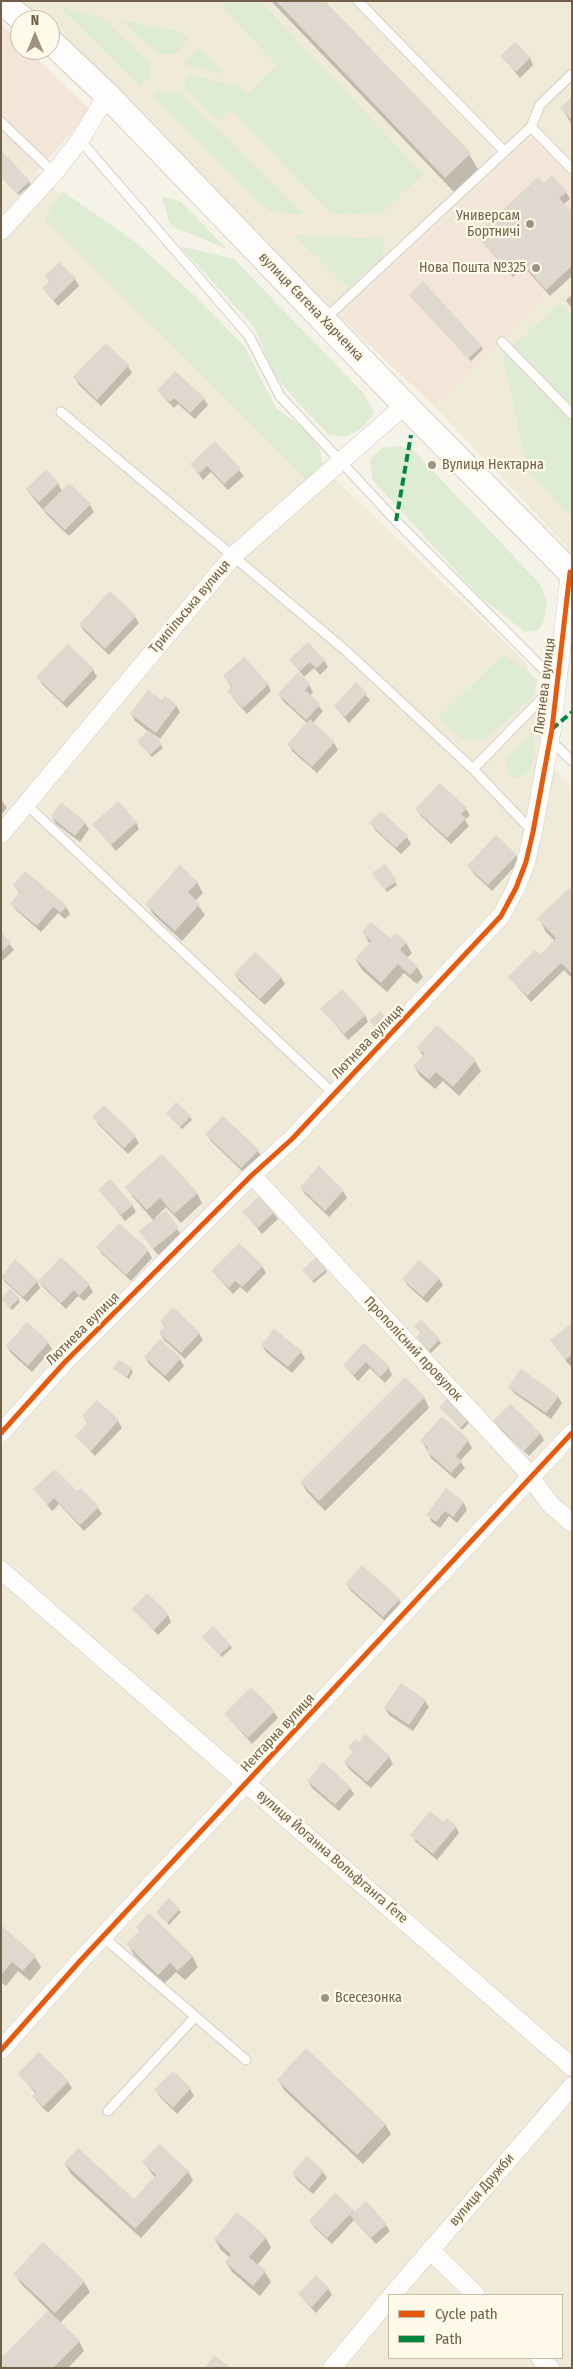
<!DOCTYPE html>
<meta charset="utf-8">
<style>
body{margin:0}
#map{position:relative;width:573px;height:2369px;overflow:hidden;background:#f5f2e8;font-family:"Fira Sans Condensed",sans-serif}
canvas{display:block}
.frame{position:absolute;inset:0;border:2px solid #715f4a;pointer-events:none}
.legend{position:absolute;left:388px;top:2294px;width:175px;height:65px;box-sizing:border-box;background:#fef9e8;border:1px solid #c6bba9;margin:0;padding:6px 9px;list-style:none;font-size:15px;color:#715f4a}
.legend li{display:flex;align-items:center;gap:10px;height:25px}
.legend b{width:25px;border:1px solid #c6bba9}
.north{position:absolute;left:10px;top:10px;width:50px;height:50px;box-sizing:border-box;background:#fef9e8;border:1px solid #c6bba9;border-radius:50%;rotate:0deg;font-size:14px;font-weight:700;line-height:20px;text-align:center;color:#715f4a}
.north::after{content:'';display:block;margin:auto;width:18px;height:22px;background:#9f9281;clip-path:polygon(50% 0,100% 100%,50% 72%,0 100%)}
</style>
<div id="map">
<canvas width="573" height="2369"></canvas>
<div class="frame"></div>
<ul class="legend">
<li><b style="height:6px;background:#e8590c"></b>Cycle path</li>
<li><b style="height:6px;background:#00873e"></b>Path</li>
</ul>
<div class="north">N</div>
</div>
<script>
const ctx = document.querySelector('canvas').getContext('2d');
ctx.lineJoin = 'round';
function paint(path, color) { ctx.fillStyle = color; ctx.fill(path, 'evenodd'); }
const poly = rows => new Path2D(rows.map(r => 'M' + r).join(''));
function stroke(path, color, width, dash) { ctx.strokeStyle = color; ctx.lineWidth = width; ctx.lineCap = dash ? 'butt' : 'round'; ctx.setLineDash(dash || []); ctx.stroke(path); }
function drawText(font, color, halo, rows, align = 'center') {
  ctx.font = font + ' "Fira Sans Condensed",sans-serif'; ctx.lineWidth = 4.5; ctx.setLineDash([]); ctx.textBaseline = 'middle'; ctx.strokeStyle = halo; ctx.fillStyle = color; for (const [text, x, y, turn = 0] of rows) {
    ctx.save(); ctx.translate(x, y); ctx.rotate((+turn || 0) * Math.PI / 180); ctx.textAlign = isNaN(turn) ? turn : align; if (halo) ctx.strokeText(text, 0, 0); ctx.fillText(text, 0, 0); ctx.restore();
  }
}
paint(poly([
 [21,1,572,1,572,177,532,138,340,317,50,26,50,20,44,20],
 [1,138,37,171,335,479,526,663,542,719,553,768,572,787,572,2368,1,2368],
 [389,2295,562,2295,562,2358,389,2358],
 [572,273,572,552,434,406]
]), '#f0ead8');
paint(poly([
 [1,24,20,43,20,50,28,50,91,111,37,171,1,138],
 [532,138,572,177,572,273,434,406,340,317]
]), '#f3e6d8');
paint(poly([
 [228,1,260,1,423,174,380,215,330,213,231,109,219,121,184,86,188,75,239,86,247,94,277,65,222,7],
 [60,7,101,17,152,66,150,70,150,77,140,86],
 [121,20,182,32,188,39,174,55,168,53,159,55],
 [199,48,225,74,183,64],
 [159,90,169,94,179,91,304,215,269,211,153,96],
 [62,191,134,241,198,299,244,346,276,408,307,431,320,450,323,465,308,481,45,219],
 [162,197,180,201,227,249,171,226],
 [294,235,385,239,382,258,348,287],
 [180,246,234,259,364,394,374,413,362,428,345,437,328,434,299,404,274,374,254,327],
 [560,303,572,316,572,518,528,471,503,355],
 [401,446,414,451,540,584,547,602,543,623,537,631,525,632,478,595,372,479,370,459,382,448],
 [504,654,537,679,535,694,485,740,464,740,438,718],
 [535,729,531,769,518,778,510,776,506,768,508,758]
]), '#ddecd3');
paint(poly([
 [271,1,323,1,469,154,479,171,456,194],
 [502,56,530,58,533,65,520,78],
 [572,98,572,125,562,108],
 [1,177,29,182,31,185,19,195],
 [543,185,566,192,570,199,563,205,572,214,572,276,550,296,524,267,513,277,477,236],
 [46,276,75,279,79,286,58,306,44,289,50,283],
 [572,295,572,309,566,300],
 [412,298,481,346,483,349,471,361],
 [128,366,132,373,101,406,78,384,75,377],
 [158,391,204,399,208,405,195,419,178,404,174,408],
 [215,443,244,476,228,490,211,472,203,480,191,464],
 [58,483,62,491,90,505,94,512,69,536,48,516,27,490],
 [110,593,135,617,139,623,109,655,84,631,80,624],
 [291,660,324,660,328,667,320,675,314,668,304,677],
 [93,670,97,677,67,708,42,684,38,677],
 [298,674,309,685,313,692,310,696,323,711,313,723,334,743,338,750,317,773,292,751,289,744,307,723,283,701,279,694],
 [224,676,268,684,271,691,247,714,233,698,229,691,232,688],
 [356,684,370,700,349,723,335,706],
 [162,702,176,705,180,712,160,739,152,733,163,748,152,757,138,742,149,732,135,721,131,714],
 [1,799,7,808,1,815],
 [417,809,466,809,470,815,465,820,469,826,451,844,421,816],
 [52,817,85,823,89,829,80,842,56,824],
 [136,822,139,829,116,851,94,825],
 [371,823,407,837,411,844,401,854,375,830],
 [516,855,519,862,492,891,473,873,469,866],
 [385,866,397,885,387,892,374,873],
 [197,882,203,893,195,901,205,915,182,941,153,914,147,904],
 [14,885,66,907,70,914,65,919,58,913,41,932,16,910,12,904,20,894],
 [572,893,572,978,564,970,531,1002,509,977,540,957,555,941,546,932,539,919],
 [363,932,406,943,412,953,407,958,417,967,423,977,417,984,404,973,387,992,362,970,356,960,370,944],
 [1,934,14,950,1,962],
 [235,975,281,977,285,984,265,1005,239,981],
 [322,1009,365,1015,368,1022,348,1040],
 [371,1021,389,1023,384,1037,375,1027],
 [437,1027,475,1061,481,1071,459,1096,443,1081,435,1089,420,1076,414,1066,423,1056,418,1047],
 [169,1116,190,1117,192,1120,182,1129],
 [94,1117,135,1137,139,1143,128,1154,98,1124],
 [207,1135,258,1151,262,1157,245,1174,211,1141],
 [319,1168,343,1191,347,1198,329,1217,305,1194,301,1187],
 [127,1187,197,1193,202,1203,181,1223,166,1207,155,1218,156,1219,165,1212,182,1236,158,1255,145,1238,154,1221,133,1197],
 [100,1190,132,1205,136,1212,125,1221],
 [260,1197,278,1219,262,1234,244,1212],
 [98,1248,148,1251,152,1258,131,1281,102,1254],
 [61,1259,89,1285,93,1292,84,1301,78,1296,66,1309,43,1287,39,1281],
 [15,1261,37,1281,40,1288,27,1302,5,1282,2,1276],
 [262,1266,266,1273,247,1293,240,1287,233,1294,213,1272],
 [326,1269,327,1272,314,1283,306,1273],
 [404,1279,439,1279,443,1285,427,1303,408,1286],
 [10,1290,20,1302,12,1310,2,1299],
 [421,1321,441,1343,431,1353,417,1337,422,1333,417,1329],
 [161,1322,199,1334,203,1340,185,1359,164,1340,160,1333,165,1328],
 [572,1324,572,1364,570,1366,551,1341],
 [160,1341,180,1359,184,1366,169,1382,149,1364,145,1357],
 [48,1343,52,1349,32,1372,11,1353,7,1346],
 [262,1345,301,1352,305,1358,292,1373,266,1352],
 [364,1345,389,1368,392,1375,385,1383,370,1368,358,1381,344,1365],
 [115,1369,131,1369,133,1372,129,1379],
 [510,1387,558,1397,562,1403,551,1419,514,1393],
 [424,1397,429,1408,325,1511,307,1492,301,1482],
 [448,1400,470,1422,462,1430,441,1407],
 [83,1416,118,1421,122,1428,95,1456,77,1436,88,1424],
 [442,1418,468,1441,472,1448,460,1461,465,1468,455,1479,431,1458,422,1441],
 [495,1422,540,1433,544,1440,529,1456,499,1428],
 [35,1489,77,1493,98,1508,102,1514,84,1531,59,1504,52,1511],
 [447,1490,464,1503,467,1510,457,1523,449,1516,440,1528,432,1522,428,1515],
 [347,1584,399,1600,402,1606,387,1623,351,1591],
 [134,1609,168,1615,171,1622,158,1635],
 [205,1640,230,1645,232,1648,222,1657],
 [425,1701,429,1707,413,1731,389,1715,385,1708],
 [274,1712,278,1718,252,1744,225,1714],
 [350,1747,389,1757,393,1764,371,1788,349,1769,345,1762,353,1753],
 [308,1781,350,1788,354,1794,339,1811,312,1788],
 [444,1823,456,1827,459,1833,437,1860,416,1842,412,1835],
 [179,1910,181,1912,169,1925,158,1912],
 [1,1926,35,1957,41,1967,30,1981,18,1971,6,1986,1,1982],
 [128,1944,192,1956,198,1967,185,1980,176,1972,164,1984,134,1955],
 [173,2073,190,2089,194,2096,177,2114,160,2097,156,2091],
 [19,2074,68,2082,72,2088,48,2113,38,2103,34,2096,36,2094],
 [278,2080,385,2124,391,2134,363,2164,284,2090],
 [144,2162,188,2171,193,2181,141,2238,71,2174,65,2164,134,2201,155,2178],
 [323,2172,327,2178,313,2194,297,2180,293,2173],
 [353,2211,354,2213,386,2225,390,2231,376,2244,354,2220,332,2244,315,2228,311,2222],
 [266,2238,271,2248,257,2265,265,2272,271,2282,260,2296,232,2272,226,2262,230,2258,221,2250,215,2240],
 [15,2274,84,2282,90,2292,60,2323,79,2341,84,2351,68,2368,5,2368,1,2360,49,2311,21,2284],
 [328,2288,332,2295,316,2313,299,2294]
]), '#0003');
paint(poly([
 [276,1,325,1,471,153,445,178],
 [515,42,531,57,516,72,500,56],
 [572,97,572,120,560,108],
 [1,150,30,181,17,193,1,177],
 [552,175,567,192,559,198,572,212,572,266,546,290,520,261,509,272,476,235,538,177,543,183],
 [59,262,76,278,54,300,42,288,50,281,45,276],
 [423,281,482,346,468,359,409,295],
 [106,343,129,365,97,400,73,377],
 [175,371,205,398,190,413,174,398,170,402,157,391],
 [215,441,241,469,224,484,207,466,199,474,190,464],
 [46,469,59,483,39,502,26,489],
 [69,483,91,504,65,530,43,509],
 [110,591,136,616,105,649,79,624],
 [308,642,325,660,316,669,310,662,300,671,289,660],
 [68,644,94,669,63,702,36,677],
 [244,657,269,684,243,708,227,691,232,686,223,676],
 [298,672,310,684,305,690,321,704,306,720,278,694],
 [356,682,367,693,345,717,334,706],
 [148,690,162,700,165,696,177,705,156,733,130,714],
 [310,719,335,742,312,767,287,744],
 [149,730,162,744,150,755,137,741],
 [440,783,467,808,461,814,466,818,447,838,415,809],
 [118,801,137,822,111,845,92,825],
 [61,802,86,822,75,836,51,817],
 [381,811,408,836,396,848,369,823],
 [496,835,517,855,488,885,467,866],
 [385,864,397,881,384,890,372,873],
 [180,865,198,882,188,892,200,904,175,931,145,904],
 [25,871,67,906,61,913,53,907,37,926,10,904,20,892,13,885],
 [569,888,572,892,572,974,561,963,527,996,508,977,535,950,540,955,556,938,537,919],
 [371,922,391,939,396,933,407,942,400,950,418,967,410,975,398,964,381,983,355,959,371,941,362,932],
 [1,932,11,943,1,952],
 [255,952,282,977,260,999,234,974],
 [342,989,366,1015,344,1034,320,1009],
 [380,1011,390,1022,379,1031,369,1021],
 [437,1025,476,1060,453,1087,436,1072,429,1080,413,1066,424,1054,417,1047],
 [176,1102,191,1116,180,1127,166,1113],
 [104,1105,136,1136,124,1148,92,1117],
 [223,1116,259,1150,241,1168,205,1134],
 [162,1154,198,1193,174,1214,160,1198,147,1210,125,1187],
 [319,1166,344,1190,325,1211,300,1187],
 [110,1179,133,1205,121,1215,98,1190],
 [260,1195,275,1211,258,1228,242,1212],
 [166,1210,179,1228,153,1249,139,1231],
 [119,1223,149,1250,126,1275,96,1247],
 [239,1243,263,1266,242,1287,235,1281,229,1288,211,1271],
 [61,1257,90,1284,79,1296,74,1290,61,1303,38,1281],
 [317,1257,327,1269,312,1281,302,1270],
 [15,1259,38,1281,23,1297,1,1277],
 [419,1260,440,1278,423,1297,402,1279],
 [10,1289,20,1298,9,1308,1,1298],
 [173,1307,200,1333,181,1353,159,1333,165,1326,160,1321],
 [421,1319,440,1339,429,1350,416,1337,421,1332,414,1326],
 [27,1322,49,1342,28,1366,6,1346],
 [572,1323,572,1355,565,1360,550,1340],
 [274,1329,302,1351,288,1367,261,1345],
 [160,1339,181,1358,165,1376,144,1357],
 [364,1343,390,1367,380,1377,366,1362,354,1375,343,1365],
 [119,1360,132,1368,127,1377,113,1369],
 [521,1369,559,1396,546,1413,508,1387],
 [405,1377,425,1397,319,1501,300,1482],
 [448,1398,469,1419,460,1428,439,1407],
 [97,1400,119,1420,91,1451,75,1436,88,1422,82,1416],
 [510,1404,541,1433,524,1451,493,1421],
 [442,1416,469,1440,456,1456,462,1461,451,1473,426,1451,428,1448,420,1441],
 [55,1469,77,1491,81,1488,99,1507,80,1525,54,1498,48,1505,33,1489],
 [446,1488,464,1502,453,1517,445,1511,436,1522,426,1515],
 [362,1565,400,1599,383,1617,345,1584],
 [147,1593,169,1614,154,1630,132,1609],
 [213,1626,231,1645,219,1655,202,1637],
 [401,1683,426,1700,409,1725,384,1708],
 [251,1687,275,1711,248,1738,224,1714],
 [365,1734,390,1756,367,1782,344,1762,353,1751,348,1747,355,1739,359,1742],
 [323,1762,351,1787,335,1805,307,1781],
 [430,1811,443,1822,447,1818,457,1826,433,1854,410,1835],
 [169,1898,180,1909,167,1923,156,1912],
 [149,1913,193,1956,178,1971,170,1963,158,1975,126,1944,139,1931,136,1927],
 [1,1925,36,1956,23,1971,12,1962,1,1975],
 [306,2048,386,2124,357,2155,277,2080],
 [39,2052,69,2081,43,2107,32,2096,36,2092,17,2074],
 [173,2071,191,2088,173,2108,154,2090],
 [159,2144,189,2171,135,2229,64,2163,78,2148,134,2199,156,2175,142,2162],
 [307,2156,324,2171,309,2189,292,2173],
 [335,2193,354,2210,327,2238,309,2221],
 [366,2201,387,2224,371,2238,350,2215],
 [237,2212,267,2237,249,2257,266,2271,253,2286,225,2262,231,2254,214,2239],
 [43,2242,85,2281,55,2313,13,2274],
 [316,2275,329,2288,312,2307,298,2294],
 [48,2310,80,2341,53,2368,8,2368,1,2362,1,2358],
 [214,2355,231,2368,204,2368]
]), '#ded8ce');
const lane = poly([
 [358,1,504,151],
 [1,122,54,173],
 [531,127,540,105,572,74],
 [80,140,249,336,280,396,396,521,557,683,473,769],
 [325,319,531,127,572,169],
 [502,342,572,414],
 [61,412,345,650,473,769,533,832],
 [550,740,572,761],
 [27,805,334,1094],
 [103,1937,246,2060],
 [108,2111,195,2017]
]);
const street = poly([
 [1,231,54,173,80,140,107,95],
 [1,834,233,556,405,405],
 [252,1175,522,1466,551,1505,572,1523],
 [1,1433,64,1363,252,1175,292,1139,501,916,516,888,526,862,533,832,552,729,570,572],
 [1,1570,572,2067],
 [1,2050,80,1961,572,1433],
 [430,2250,476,2295],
 [392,2295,572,2086],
 [540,2358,550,2368],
 [332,2368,389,2299]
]);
const secondary = poly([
 [1,2,24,20],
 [50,41,107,95,405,405,572,574]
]);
stroke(lane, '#d4cec5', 11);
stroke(street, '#d4cec5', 19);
stroke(secondary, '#d3cec3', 27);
stroke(lane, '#fefdfc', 9);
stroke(street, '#fefdfc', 18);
stroke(secondary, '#fefdfc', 25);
stroke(poly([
 [396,521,411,435],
 [552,729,572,712]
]), '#00873e', 4, [8, 4]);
stroke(poly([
 [1,1433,64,1363,252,1175,292,1139,501,916,516,888,526,862,533,832,552,729,570,572],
 [1,2050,80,1961,572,1433]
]), '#e8590c', 5);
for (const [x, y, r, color] of [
 [530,224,5,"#9f9281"],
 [536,268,5,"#9f9281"],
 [432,465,5,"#9f9281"],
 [325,1998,5,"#9f9281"]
]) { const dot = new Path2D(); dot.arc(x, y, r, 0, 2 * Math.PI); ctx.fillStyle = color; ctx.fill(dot); stroke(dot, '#fef9e8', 2); }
drawText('14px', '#715f4a', '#fef9e8', [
 ["Универсам",520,216],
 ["Бортничі",520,232],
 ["Нова Пошта №325",526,268],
 ["Вулиця Нектарна",442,465,"left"],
 ["Всесезонка",335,1998,"left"]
], 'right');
drawText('14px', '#715f4a', '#fef9e8', [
 ["вулиця Євгена Харченка",311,307,46],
 ["Трипільська вулиця",190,607,-50],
 ["Лютнева вулиця",545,686,-83],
 ["Лютнева вулиця",368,1042,-46],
 ["Лютнева вулиця",83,1329,-45],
 ["Прополісний провулок",413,1349,47],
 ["Нектарна вулиця",278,1733,-47],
 ["вулиця Йоганна Вольфганга Ґете",332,1857,41],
 ["вулиця Дружби",482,2190,-49]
]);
</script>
